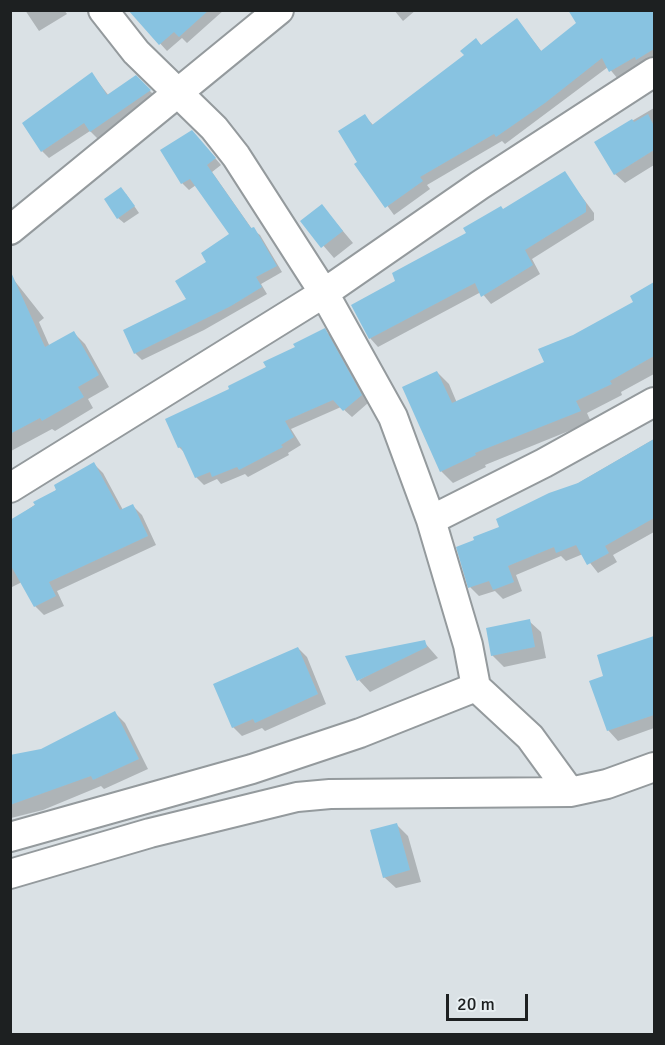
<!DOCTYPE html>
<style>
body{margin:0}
#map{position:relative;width:665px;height:1045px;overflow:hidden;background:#dae1e5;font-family:Signika,sans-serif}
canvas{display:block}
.frame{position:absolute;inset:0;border:12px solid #1d2021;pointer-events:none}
.scale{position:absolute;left:446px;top:994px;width:82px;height:27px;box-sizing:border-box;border:3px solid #1d2021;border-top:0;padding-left:8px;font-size:18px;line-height:21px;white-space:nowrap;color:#1d2021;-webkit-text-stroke:4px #e8eff2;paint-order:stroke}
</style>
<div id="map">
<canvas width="665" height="1045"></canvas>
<div class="frame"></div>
<div class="scale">20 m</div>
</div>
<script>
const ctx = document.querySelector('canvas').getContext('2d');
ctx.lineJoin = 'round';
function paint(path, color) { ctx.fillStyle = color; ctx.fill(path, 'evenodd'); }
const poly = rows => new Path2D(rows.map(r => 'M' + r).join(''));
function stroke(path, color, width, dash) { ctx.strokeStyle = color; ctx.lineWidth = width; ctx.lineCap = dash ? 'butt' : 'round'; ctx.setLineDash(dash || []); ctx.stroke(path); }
paint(poly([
 [25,10,64,10,67,14,39,31],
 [135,10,224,10,187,43,182,38,167,51,137,18],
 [394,10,416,10,403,21],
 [581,10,654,10,654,60,618,79,608,67,505,144,502,141,427,185,430,189,394,215,357,164,359,163,365,116,374,126,466,56,476,40,482,46,517,20,542,52,578,24],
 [92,74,109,96,136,77,157,98,98,139,90,131,49,158,42,151],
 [654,108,654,165,625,183,615,174,596,142],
 [198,138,221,165,212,172,252,229,260,235,282,272,261,284,267,294,204,330,142,360,135,353,125,331,188,299,208,263,231,235,196,185,189,190,182,183,162,150],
 [564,173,594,213,594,220,532,259,540,274,491,304,481,292,378,347,370,338,397,282],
 [126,194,139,213,124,223,118,218],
 [322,206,353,243,334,258,303,222],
 [10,275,44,318,39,322,50,347,74,333,85,344,109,387,88,399,93,408,55,431,52,429,11,451],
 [654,284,654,374,621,392,622,395,587,413,591,422,485,465,486,467,453,483,441,471,437,372,449,384,457,403,545,363,573,336,635,302,632,296],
 [324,330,332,337,368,403,352,417,341,407,291,429,301,445,288,453,289,455,248,477,245,474,221,484,217,479,204,485,196,477,186,454,179,447,231,390],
 [654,439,654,532,613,555,617,562,598,573,583,554,566,561,561,556,516,575,522,591,503,599,495,591,479,596,470,587,458,548,501,528],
 [94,464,103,473,123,510,133,506,142,515,156,545,57,591,64,606,44,615,35,606,22,582,10,588,10,522],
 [529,621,541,632,546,658,504,667,492,655],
 [654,638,654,728,618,741,608,730,605,677,599,656],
 [424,642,438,658,370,692,359,680],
 [298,648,307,657,326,704,265,731,262,728,242,736,233,727],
 [115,713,125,723,148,769,104,789,101,786,43,810,11,818,13,823,10,824,10,757,42,751],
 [396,824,408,836,421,882,396,888,384,877]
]), '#0003');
paint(poly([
 [128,10,209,10,179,37,174,32,159,45],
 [568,10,654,10,654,49,636,60,635,57,609,72,602,58,545,103,496,137,494,134,420,177,423,181,385,208,354,164,357,162,338,131,365,114,372,125,464,55,460,51,476,38,481,45,517,18,541,51,576,23],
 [92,72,107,95,136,75,151,90,90,132,84,123,41,152,22,123],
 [648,114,654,126,654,150,614,175,594,142,632,119,634,122],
 [192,130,216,158,207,165,251,228,254,227,277,266,256,277,262,287,231,306,134,354,123,330,186,299,175,281,206,262,201,253,229,234,190,179,181,184,160,150],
 [565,171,586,203,586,212,525,250,533,265,481,297,475,283,369,339,351,305,395,281,392,273,466,233,463,228,501,206,503,209],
 [121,187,135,206,117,219,104,199],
 [322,204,343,231,321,248,300,221],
 [10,270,45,347,74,331,99,375,78,387,84,397,42,421,40,418,10,434],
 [654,282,654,356,610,381,612,384,576,401,581,411,475,453,476,455,440,472,402,387,437,371,452,403,544,362,538,349,573,335,633,302,630,296],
 [325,328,362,395,343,411,333,400,285,421,294,437,281,445,283,447,239,470,237,467,212,477,210,472,195,478,181,447,178,448,165,419,229,389,228,386,266,367,263,362,295,347,293,344],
 [654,439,654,518,605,546,609,553,587,565,576,545,556,553,554,547,508,566,514,582,493,590,489,581,468,588,456,547,474,540,473,537,499,527,496,519,549,493,578,483],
 [94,462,120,510,133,504,148,536,49,582,56,596,34,607,10,564,10,520,35,505,33,502,56,490,54,485],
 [530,619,535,647,491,656,486,628],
 [654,636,654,715,607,731,589,681,603,676,597,655],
 [425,640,427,647,357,681,345,656],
 [298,647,318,694,255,723,253,719,232,728,213,684],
 [115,711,139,759,93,780,91,776,10,805,10,755,41,749],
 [397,823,410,870,383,878,370,830]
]), '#88c3e1');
const minor = poly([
 [103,10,136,52,214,128,236,156,324,293,393,417,431,520,468,645,476,687,530,737,570,792],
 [10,230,279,10],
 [10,488,324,293,480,185,654,72],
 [431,520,544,463,654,402],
 [10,837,252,769,360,733,476,687],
 [10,874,150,833,297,797,330,794,570,792,607,784,654,767]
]);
stroke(minor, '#949a9d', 32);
stroke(minor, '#fff', 28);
</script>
